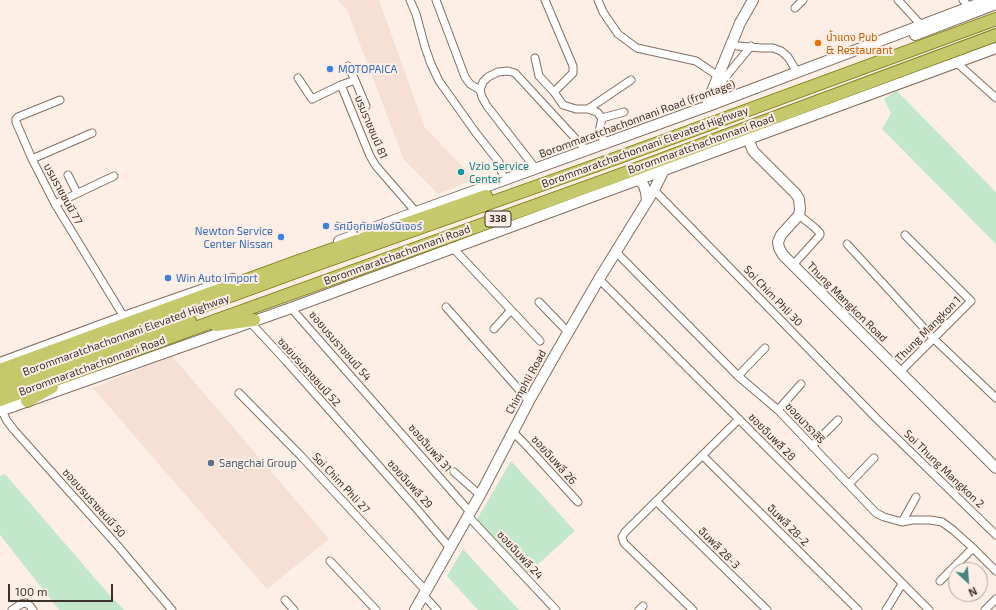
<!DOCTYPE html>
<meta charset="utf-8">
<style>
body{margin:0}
#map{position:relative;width:996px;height:610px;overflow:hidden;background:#feefe6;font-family:"Exo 2",sans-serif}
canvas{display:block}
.north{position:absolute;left:948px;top:562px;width:40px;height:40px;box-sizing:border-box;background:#feefe6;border:1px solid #b0a39c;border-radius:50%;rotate:154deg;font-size:11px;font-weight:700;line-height:16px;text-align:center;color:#3b322c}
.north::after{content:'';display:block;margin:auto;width:14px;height:18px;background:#40867e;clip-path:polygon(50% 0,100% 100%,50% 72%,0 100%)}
.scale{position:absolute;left:8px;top:584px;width:105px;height:18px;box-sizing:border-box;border:2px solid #3b322c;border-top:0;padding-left:5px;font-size:12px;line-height:14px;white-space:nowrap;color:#3b322c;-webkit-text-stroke:3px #feefe6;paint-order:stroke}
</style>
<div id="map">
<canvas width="996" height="610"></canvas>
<div class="north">N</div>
<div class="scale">100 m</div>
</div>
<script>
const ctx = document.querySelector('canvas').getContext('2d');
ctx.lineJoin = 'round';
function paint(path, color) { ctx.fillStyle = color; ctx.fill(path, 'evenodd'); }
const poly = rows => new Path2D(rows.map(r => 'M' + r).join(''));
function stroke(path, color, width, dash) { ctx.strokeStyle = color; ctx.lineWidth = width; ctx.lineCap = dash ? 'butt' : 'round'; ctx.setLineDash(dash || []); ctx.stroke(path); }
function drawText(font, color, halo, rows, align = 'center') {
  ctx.font = font + ' "Exo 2","Noto Sans Thai",sans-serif'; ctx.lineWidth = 4; ctx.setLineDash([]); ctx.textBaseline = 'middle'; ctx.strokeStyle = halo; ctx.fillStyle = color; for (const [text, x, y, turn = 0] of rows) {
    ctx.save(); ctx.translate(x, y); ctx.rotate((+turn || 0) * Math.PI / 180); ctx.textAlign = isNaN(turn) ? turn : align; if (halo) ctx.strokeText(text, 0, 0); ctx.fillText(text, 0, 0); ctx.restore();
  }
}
paint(poly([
 [338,0,379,0,425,128,475,179,438,194,404,160,347,10],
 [172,356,329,539,267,589,93,388]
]), '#f5e0d3');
paint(poly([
 [897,91,996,192,996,244,882,129,891,113,884,99],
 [511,461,575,531,526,575,477,519],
 [5,474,106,591,124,610,59,610,0,535,0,476],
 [463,549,519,610,478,610,447,576]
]), '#c2e7c9');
const street = poly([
 [410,0,416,14,425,47,431,64,439,81,476,133,499,162,504,180],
 [436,0,465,77,470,84,480,90,482,97,487,106,536,169],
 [545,0,573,66,573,73,554,92,563,105,576,109,588,109,597,112,602,118,599,132,605,143],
 [598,0,603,12,618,34,637,48,696,61,718,76],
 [898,0,921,25],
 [963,0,969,7],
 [795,8,803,0],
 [738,46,762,48,773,48,781,51,788,57,797,72],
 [535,58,539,76,554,92],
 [957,63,996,98],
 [348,66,355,80],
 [298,78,312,99,341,85,355,80,366,106],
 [341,85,370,156,376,166,416,212],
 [480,90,483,82,488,77,498,72,508,71,515,73,586,150],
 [60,100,18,117,16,119,16,122,32,159,55,204,124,317],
 [718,103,719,90,724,79,751,46],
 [588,109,631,80],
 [602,118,624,112],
 [32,159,92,133],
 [68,175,77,193],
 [654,190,877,419,996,535],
 [55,204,114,176],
 [847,244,934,339,996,398],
 [453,248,540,341],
 [616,252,738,376,778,410,876,513,884,517,902,522,912,520,930,520,942,522,953,530,973,548,996,571],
 [793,265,820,235,820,233,814,227,799,215],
 [599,279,929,610],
 [539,302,568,332],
 [446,307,529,401],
 [291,308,470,512],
 [250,322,287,362,416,508,450,548],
 [494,329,511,310],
 [900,372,971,301,905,235],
 [738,376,765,348],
 [239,393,301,456,426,591],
 [778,410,801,384],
 [2,411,7,421,14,430,117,545,172,610],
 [513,432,524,443,578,502],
 [812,446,838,420],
 [702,455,858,610],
 [454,472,480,495],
 [849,484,874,458],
 [656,501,767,610],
 [468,516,556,610],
 [902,522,916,497],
 [330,561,376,610],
 [940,581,973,548],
 [423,596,428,600,437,610],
 [285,600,294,610],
 [12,610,21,604,26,603,30,606,33,610],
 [639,610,643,606],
 [693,610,624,543,622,537,625,532,739,419],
 [886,610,902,584],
 [985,610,996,599]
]);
const secondary = poly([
 [915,35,996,4],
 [708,106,708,101,740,23,753,0],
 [753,137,748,139,753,151,796,194,799,199,800,209,799,215,781,235,778,242,779,248,783,255,996,468],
 [637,179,642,183,644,186,646,192,647,201],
 [339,241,416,212,708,106,988,0],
 [0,363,124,317,233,279],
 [0,411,291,308,664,170,996,48],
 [415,610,480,495,529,401,551,362,599,279,654,190,664,170]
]);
const primary = poly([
 [216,325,254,320],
 [0,370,296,262,486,196],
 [0,380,315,265,617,158,996,19],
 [0,390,190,321],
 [0,400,195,328,617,176,996,35],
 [27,401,52,387]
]);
stroke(street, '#836e60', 9);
stroke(secondary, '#836e60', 12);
stroke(primary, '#7b7c15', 14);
stroke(street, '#fff', 7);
stroke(secondary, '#fff', 10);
stroke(primary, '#c5c86b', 12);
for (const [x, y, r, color] of [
 [818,43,4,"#e8710a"],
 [330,69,4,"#3f7fe0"],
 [461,172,4,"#0f9aa8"],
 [326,226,4,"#3f7fe0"],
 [281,237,4,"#3f7fe0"],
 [168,278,4,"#3f7fe0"],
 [211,463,4,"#5c6f8a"]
]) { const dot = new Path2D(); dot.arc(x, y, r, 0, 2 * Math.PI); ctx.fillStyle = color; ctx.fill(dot); stroke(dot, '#feefe6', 1.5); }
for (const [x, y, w] of [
 [498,219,26]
]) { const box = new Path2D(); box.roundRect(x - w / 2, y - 8, w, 16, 3); ctx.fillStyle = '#feefe6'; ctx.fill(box); stroke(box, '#3b322c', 1); }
drawText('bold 10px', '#3b322c', null, [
 ["338",498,219]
]);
drawText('11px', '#c56008', '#feefe6', [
 ["น้ำแดง Pub",826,37],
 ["& Restaurant",826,50]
], 'left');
drawText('11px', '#366cbe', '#feefe6', [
 ["MOTOPAICA",338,69],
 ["รัศมีอุทัยเฟอร์นิเจอร์",334,226],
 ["Newton Service",273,231,"right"],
 ["Center Nissan",273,244,"right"],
 ["Win Auto Import",176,278]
], 'left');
drawText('11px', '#3b322c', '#feefe6', [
 ["Borommaratchachonnani Road (frontage)",637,119,-20],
 ["บรมราชชนนี 81",371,127,67],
 ["Borommaratchachonnani Road",701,144,-20],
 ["Borommaratchachonnani Elevated Highway",645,147,-20],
 ["บรมราชชนนี 77",63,194,61],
 ["Borommaratchachonnani Road",397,255,-20],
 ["Soi Chim Phli 30",773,296,46],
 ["Thung Mangkon Road",847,302,45],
 ["Thung Mangkon 1",928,329,-45],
 ["Borommaratchachonnani Elevated Highway",126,335,-20],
 ["ซอยบรมราชชนนี 54",340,346,49],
 ["Borommaratchachonnani Road",92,366,-20],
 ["ซอยบรมราชชนนี 52",309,372,48],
 ["Chimphli Road",526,382,-61],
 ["ซอยนาราสิริ",805,423,46],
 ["ซอยฉิมพลี 28",772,437,45],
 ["ซอยฉิมพลี 31",430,448,49],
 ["ซอยฉิมพลี 26",554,460,48],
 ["Soi Thung Mangkon 2",944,469,44],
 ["Soi Chim Phli 27",341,483,47],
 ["ซอยฉิมพลี 29",410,484,48],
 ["ซอยบรมราชชนนี 50",94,503,48],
 ["ฉิมพลี 28-2",788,525,45],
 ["ฉิมพลี 28-3",719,548,45],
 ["ซอยฉิมพลี 24",520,555,47]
]);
drawText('11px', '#0d838f', '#feefe6', [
 ["Vzio Service",469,166],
 ["Center",469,179]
], 'left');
drawText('11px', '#4e5e75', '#feefe6', [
 ["Sangchai Group",219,463]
], 'left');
</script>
